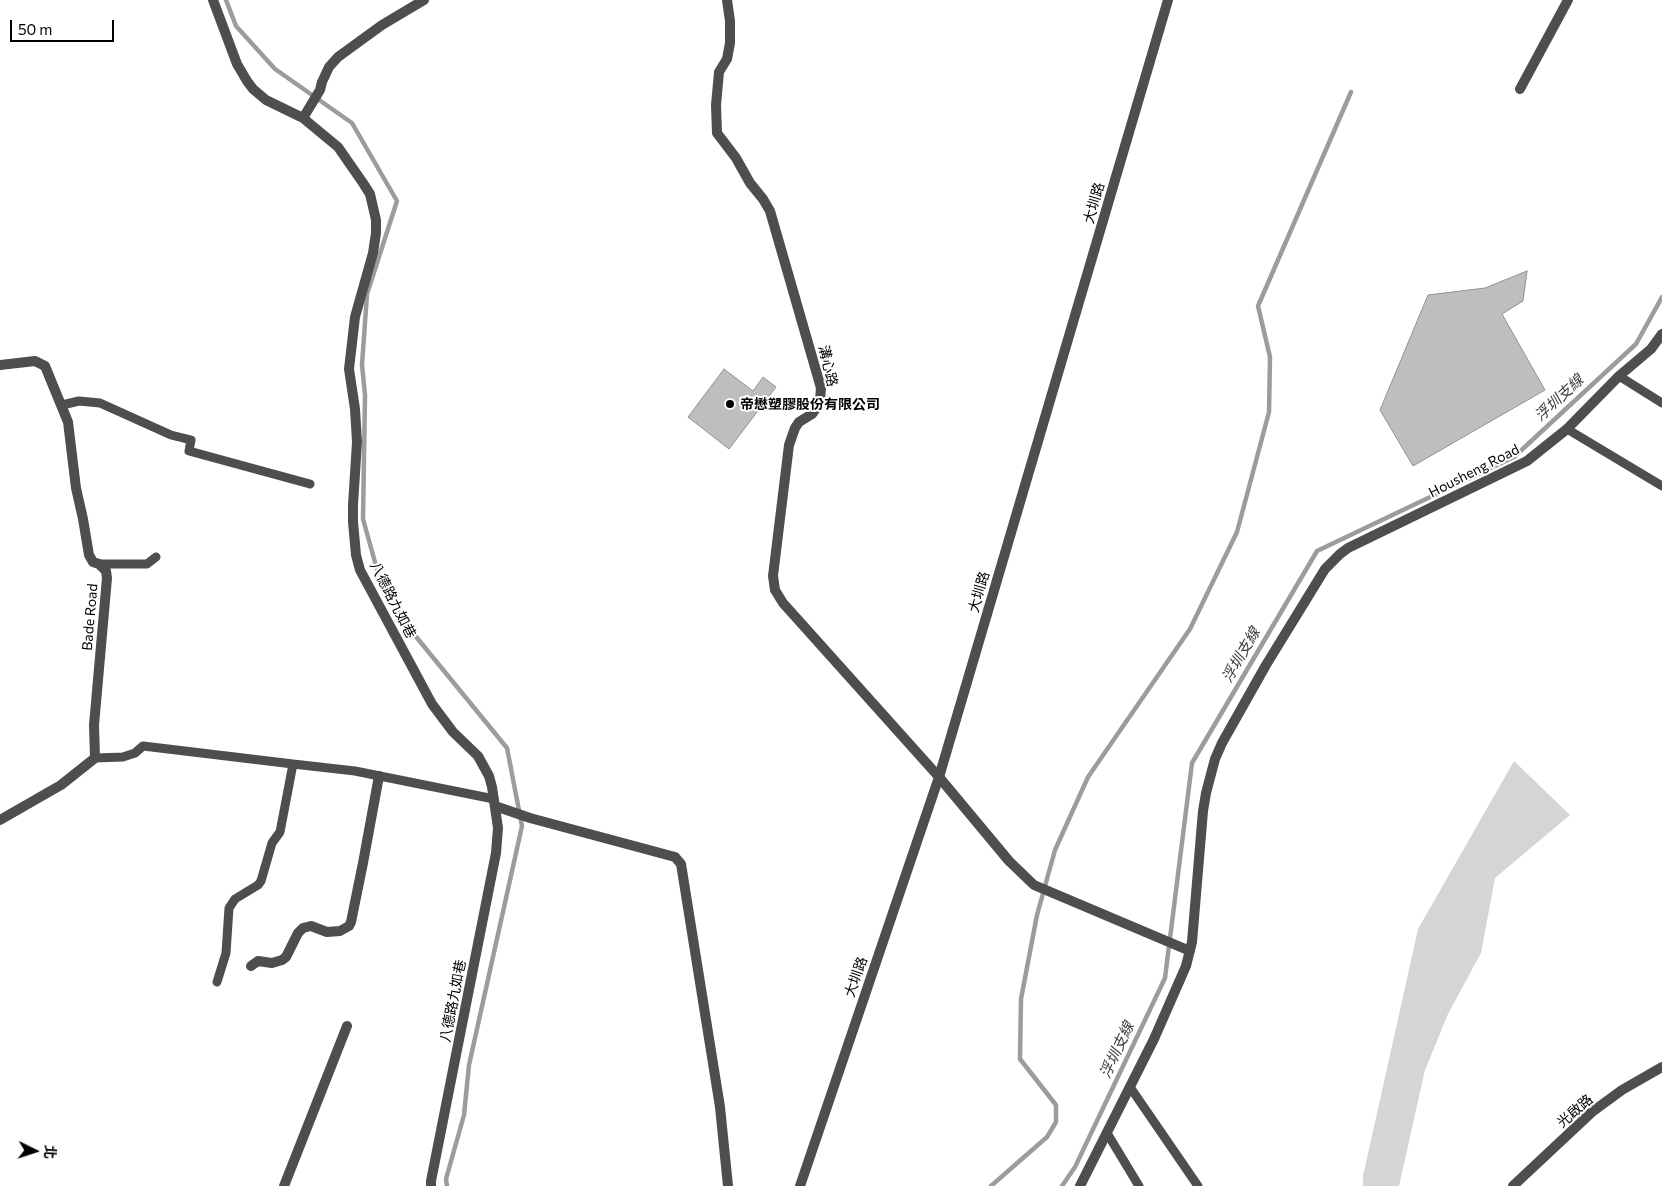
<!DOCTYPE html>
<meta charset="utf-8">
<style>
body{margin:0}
#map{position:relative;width:1662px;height:1186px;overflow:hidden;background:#fff;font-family:Commissioner,"Noto Sans TC",sans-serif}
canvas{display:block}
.north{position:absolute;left:10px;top:1126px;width:50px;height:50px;-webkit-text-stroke:4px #fff;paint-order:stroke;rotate:94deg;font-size:14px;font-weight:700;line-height:20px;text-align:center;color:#000}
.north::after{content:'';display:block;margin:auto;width:18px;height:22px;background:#000;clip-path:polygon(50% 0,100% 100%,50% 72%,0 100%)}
.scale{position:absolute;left:10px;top:20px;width:104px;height:22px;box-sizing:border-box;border:2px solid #000;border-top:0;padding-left:6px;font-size:15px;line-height:18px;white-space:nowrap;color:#000;-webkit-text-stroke:4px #fff;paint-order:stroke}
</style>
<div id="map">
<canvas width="1662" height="1186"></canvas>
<div class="north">北</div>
<div class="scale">50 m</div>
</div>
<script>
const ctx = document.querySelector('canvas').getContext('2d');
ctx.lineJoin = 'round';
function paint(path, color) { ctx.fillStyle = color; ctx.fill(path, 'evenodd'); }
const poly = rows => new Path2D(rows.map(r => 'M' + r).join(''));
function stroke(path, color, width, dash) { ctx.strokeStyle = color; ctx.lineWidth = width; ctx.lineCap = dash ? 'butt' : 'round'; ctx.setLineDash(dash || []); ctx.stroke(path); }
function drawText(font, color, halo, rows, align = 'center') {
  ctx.font = font + ' Commissioner,"Noto Sans TC",sans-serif'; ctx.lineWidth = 4; ctx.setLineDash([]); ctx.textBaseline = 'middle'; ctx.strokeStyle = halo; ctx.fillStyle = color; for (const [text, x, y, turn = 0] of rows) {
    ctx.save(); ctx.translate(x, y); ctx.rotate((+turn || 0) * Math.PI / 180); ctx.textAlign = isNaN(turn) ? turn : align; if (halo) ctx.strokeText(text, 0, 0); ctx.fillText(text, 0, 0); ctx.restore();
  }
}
paint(poly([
 [1514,761,1570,815,1495,878,1481,953,1448,1014,1425,1070,1399,1186,1363,1186,1363,1176,1418,929]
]), '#d5d5d5');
stroke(poly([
 [226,0,236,26,275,69,352,123,397,201,367,294,362,365,365,395,363,519,378,573,404,622,507,748,522,826,469,1065,464,1115,446,1179,447,1186],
 [991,1186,1047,1137,1056,1122,1056,1105,1020,1059,1021,999,1037,915,1055,850,1088,777,1190,629,1237,532,1269,412,1270,357,1258,306,1351,92],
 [1062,1186,1075,1167,1165,978,1192,763,1317,551,1514,457,1636,344,1662,297]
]), '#9c9c9c', 4.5);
const building = poly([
 [1527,271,1523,301,1502,314,1545,390,1413,466,1380,410,1428,295,1485,288,1527,271],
 [724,369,753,391,763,377,776,387,729,449,688,417,724,369]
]);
paint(building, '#bebebe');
stroke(building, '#929292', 1);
stroke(poly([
 [1619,376,1662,403],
 [62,405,79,401,100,403,171,435,191,440,189,451,310,484],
 [1567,429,1662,486],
 [99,564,147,564,156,557],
 [95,758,123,757,135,753,143,746,293,764,280,832,272,843,261,881,258,885,235,899,229,908,226,953,217,982],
 [293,764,355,771,494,799],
 [1130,1087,1198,1186],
 [1107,1133,1139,1186]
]), '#4e4e4e', 9);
stroke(poly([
 [213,0,237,64,247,81,253,89,266,100,303,118,338,147,363,183,370,194,376,220,376,233,373,253,355,317,349,369,355,409,357,442,353,505,353,522,356,555,360,570,432,704,453,732,478,756,489,776,492,787,498,828,496,853,431,1181,431,1186],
 [727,0,730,21,730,43,727,59,719,72,716,105,717,133,736,158,750,183,763,199,770,211,821,388,820,400,817,407,812,414,799,422,795,428,789,445,773,576,775,590,783,603,939,777,1009,861,1034,885,1190,951],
 [1520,89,1568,0],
 [303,118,320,90,322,82,329,67,338,57,382,25,424,0],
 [0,365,35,361,45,366,68,422,76,488,83,519,89,555,93,562,99,564,106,571,107,578,94,725,95,758,61,785,0,820],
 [495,806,530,818,675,857,681,864,720,1107,728,1186],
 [251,966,258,961,272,963,282,960,286,957,298,933,303,928,311,926,327,932,340,931,349,926,351,922,363,863,379,776],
 [284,1186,347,1026],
 [1080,1186,1154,1039,1186,966,1192,942,1203,811,1206,793,1215,759,1222,743,1266,665,1325,569,1340,554,1348,548,1527,461,1567,429,1619,376,1651,349,1662,334],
 [1513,1186,1592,1112,1622,1090,1662,1067]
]), '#4e4e4e', 10);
stroke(poly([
 [800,1186,939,777,1168,0]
]), '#4e4e4e', 10);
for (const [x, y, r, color] of [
 [730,404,5,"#000"]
]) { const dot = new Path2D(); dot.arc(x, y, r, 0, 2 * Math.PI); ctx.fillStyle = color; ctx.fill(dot); stroke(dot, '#fff', 2); }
drawText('14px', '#000', '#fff', [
 ["大圳路",1094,203,-74],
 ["溝心路",828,366,77],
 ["Housheng Road",1474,471,-27],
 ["大圳路",979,592,-74],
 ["八德路九如巷",393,600,63],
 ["Bade Road",90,617,-85],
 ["大圳路",856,977,-71],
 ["八德路九如巷",453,1001,-79],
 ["光啟路",1575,1111,-41]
]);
drawText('bold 14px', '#000', '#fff', [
 ["帝懋塑膠股份有限公司",740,404]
], 'left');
drawText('italic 15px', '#3d3d3d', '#fff', [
 ["浮圳支線",1559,398,-43],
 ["浮圳支線",1241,655,-60],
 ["浮圳支線",1117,1050,-65]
]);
</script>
